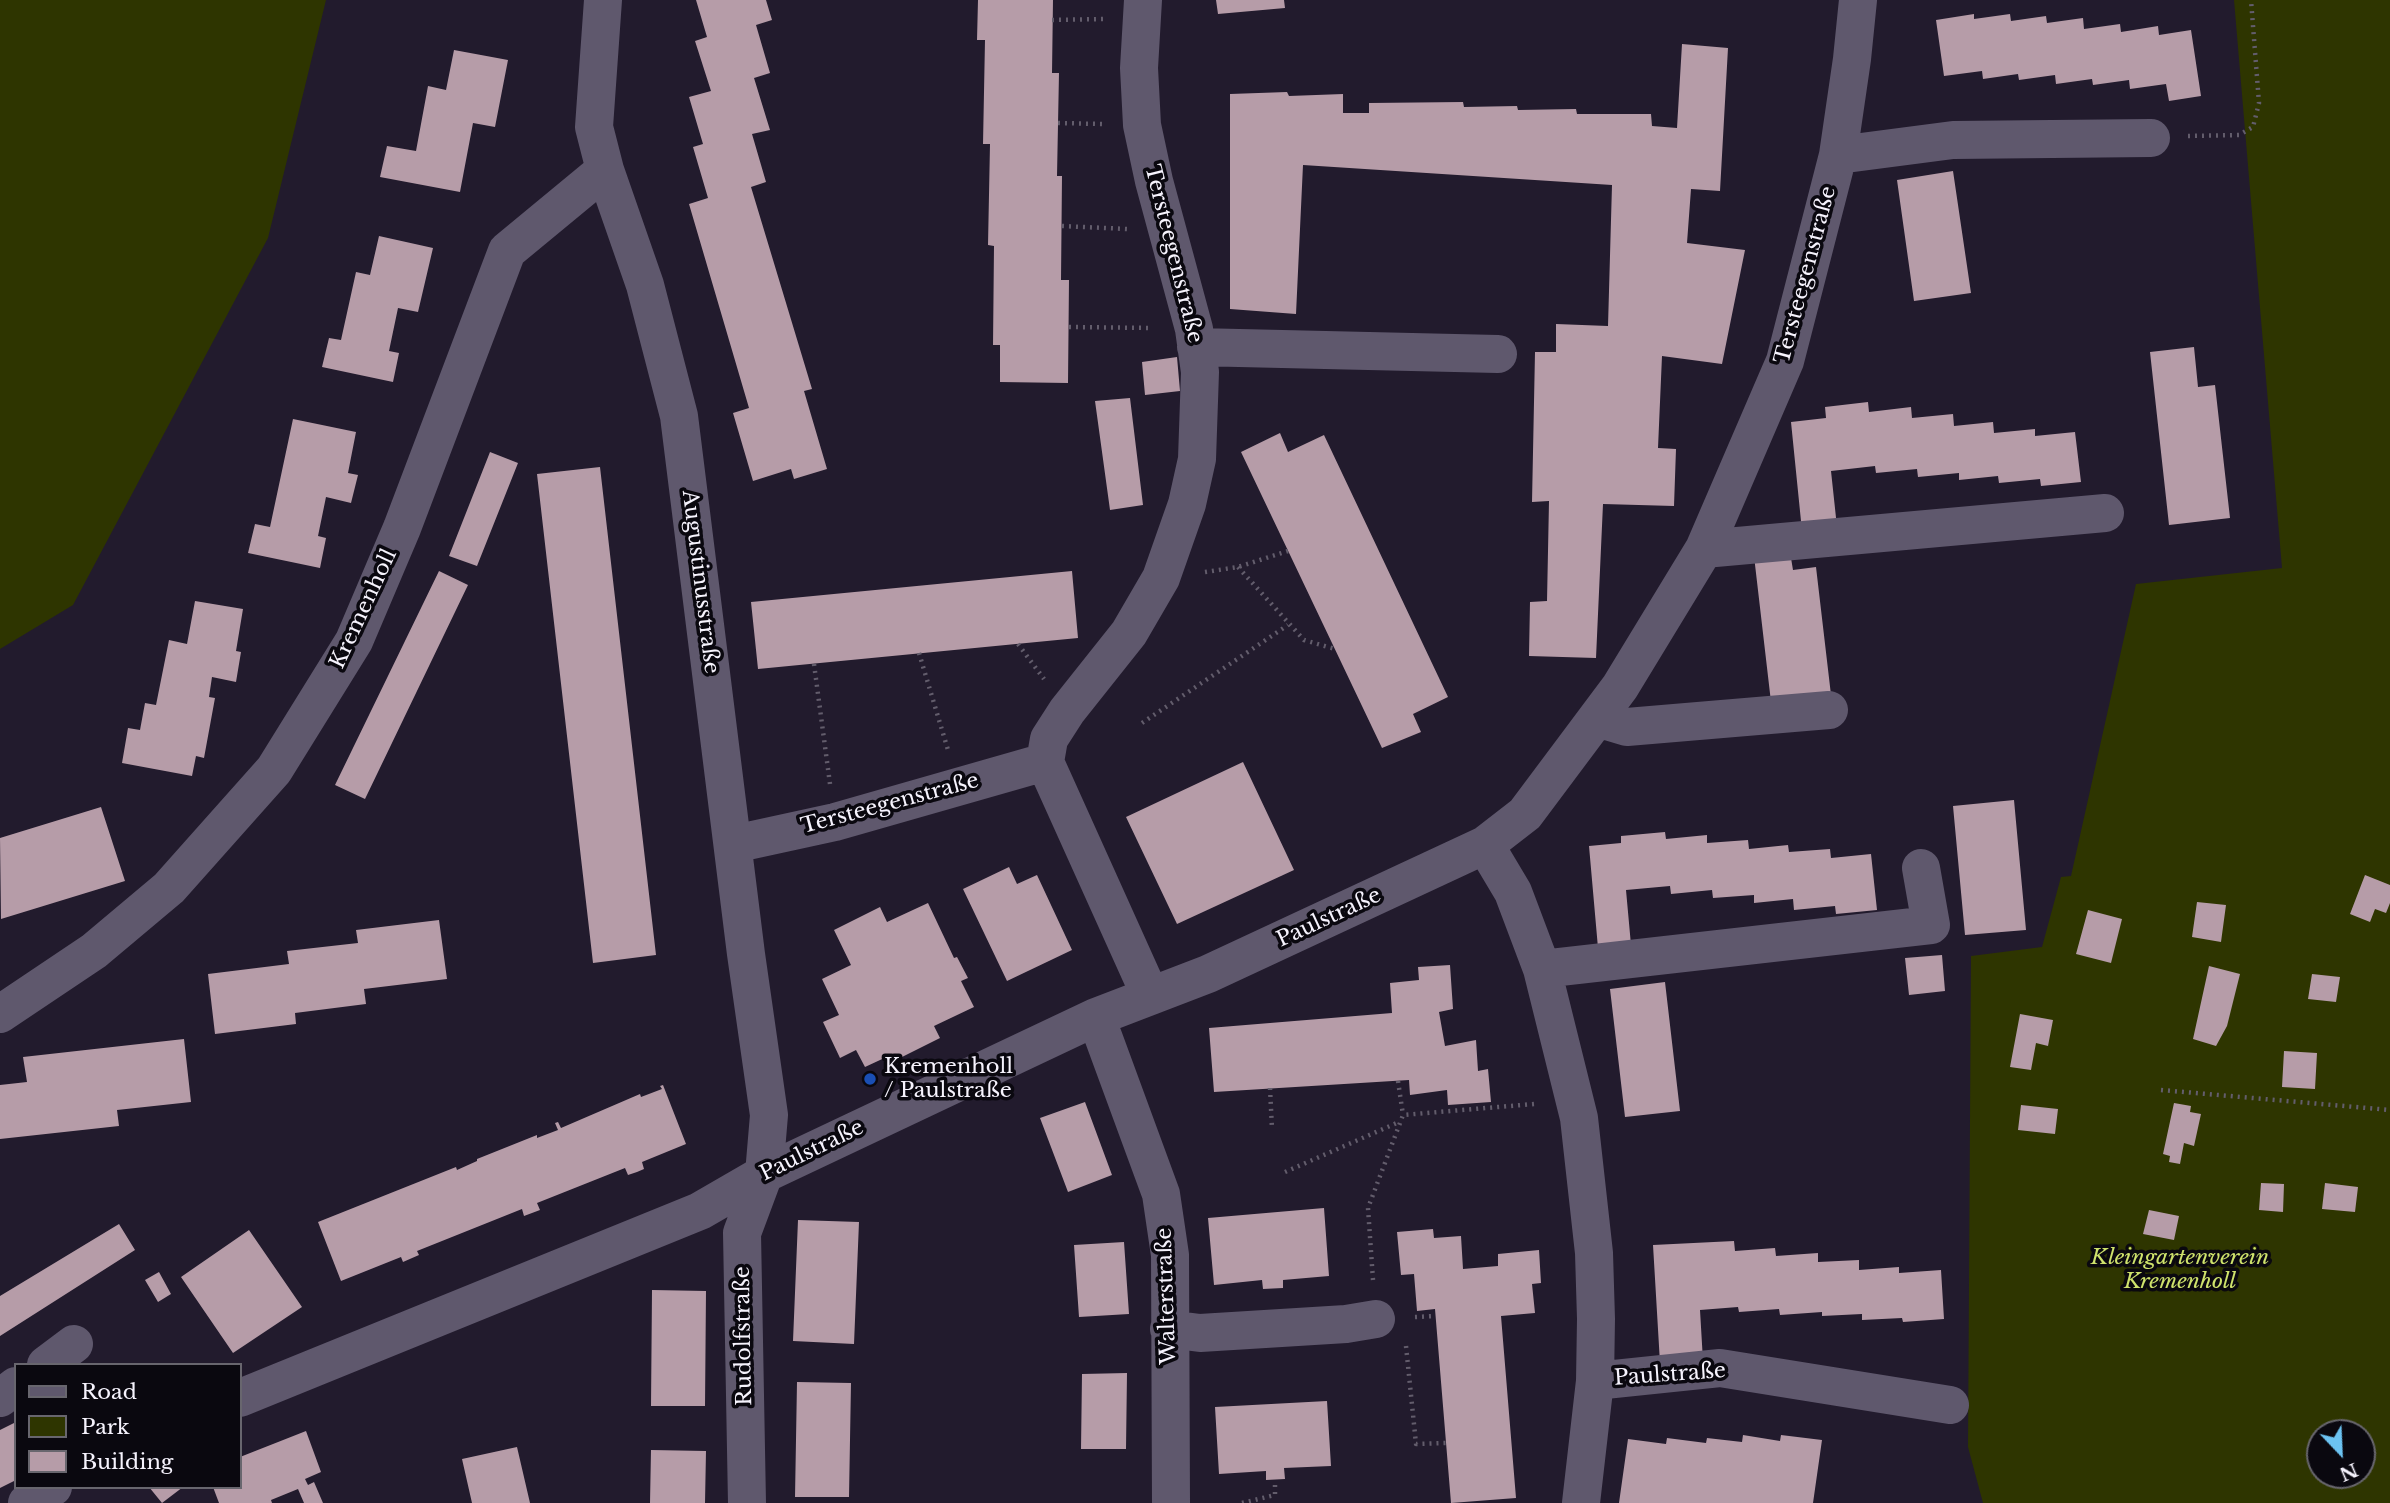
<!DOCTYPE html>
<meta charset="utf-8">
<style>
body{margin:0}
#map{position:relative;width:2390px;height:1503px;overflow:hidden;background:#221b2d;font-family:"Libre Baskerville",serif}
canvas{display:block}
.legend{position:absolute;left:14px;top:1363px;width:228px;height:126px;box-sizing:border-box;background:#0a080f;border:2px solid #68666e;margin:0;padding:9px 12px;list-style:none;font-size:21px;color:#f6f3fd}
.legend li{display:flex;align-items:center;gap:14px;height:35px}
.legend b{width:35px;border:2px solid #68666e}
.north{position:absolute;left:2306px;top:1419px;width:70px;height:70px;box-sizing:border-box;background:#0a080f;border:2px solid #68666e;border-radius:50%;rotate:157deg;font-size:19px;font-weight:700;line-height:28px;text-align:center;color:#f6f3fd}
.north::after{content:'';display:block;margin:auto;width:24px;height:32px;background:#6cc3f2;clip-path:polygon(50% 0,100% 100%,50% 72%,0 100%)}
</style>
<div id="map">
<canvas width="2390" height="1503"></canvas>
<ul class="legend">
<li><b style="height:9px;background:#5f586d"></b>Road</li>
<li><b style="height:19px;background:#2e3500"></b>Park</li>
<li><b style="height:19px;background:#b69ca8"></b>Building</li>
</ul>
<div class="north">N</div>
</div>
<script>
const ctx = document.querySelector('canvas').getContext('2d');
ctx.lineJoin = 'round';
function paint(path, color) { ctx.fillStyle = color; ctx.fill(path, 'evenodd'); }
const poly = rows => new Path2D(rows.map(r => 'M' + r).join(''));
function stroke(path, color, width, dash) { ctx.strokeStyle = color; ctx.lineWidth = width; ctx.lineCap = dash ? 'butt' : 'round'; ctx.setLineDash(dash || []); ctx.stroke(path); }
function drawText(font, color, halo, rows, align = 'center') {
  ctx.font = font + ' "Libre Baskerville",serif'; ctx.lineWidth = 7; ctx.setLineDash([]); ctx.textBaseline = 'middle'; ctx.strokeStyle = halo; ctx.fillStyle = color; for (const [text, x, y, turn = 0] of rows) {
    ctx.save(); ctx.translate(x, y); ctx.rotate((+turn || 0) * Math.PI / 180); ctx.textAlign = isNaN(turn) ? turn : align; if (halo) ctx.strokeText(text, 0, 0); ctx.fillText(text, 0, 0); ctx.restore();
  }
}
paint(poly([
 [0,0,326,0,268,238,73,605,0,649],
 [2234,0,2390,0,2390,1503,1983,1503,1968,1447,1971,956,2042,947,2061,877,2071,876,2136,584,2282,568],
 [2320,1433,2362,1433,2362,1475,2320,1475]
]), '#2e3500');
paint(poly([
 [696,0,766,0,772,20,756,25,770,73,754,78,770,130,752,134,766,182,751,187,812,389,804,391,827,469,794,479,791,469,753,481,733,413,749,408,689,204,708,198,693,147,703,144,689,97,711,91,695,41,707,37],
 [978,0,1053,0,1052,73,1059,73,1057,176,1062,176,1061,280,1069,280,1068,383,1000,382,1000,345,993,345,994,246,988,245,990,144,983,144,985,40,977,40],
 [1216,0,1284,0,1285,8,1218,14],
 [1974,14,1974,19,2010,14,2011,21,2046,16,2047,23,2083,18,2084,29,2120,24,2121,32,2158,26,2159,35,2191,30,2201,96,2169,101,2166,84,2130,89,2129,80,2093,85,2092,79,2056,84,2055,75,2019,80,2018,74,1983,79,1982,71,1944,76,1936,20],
 [1682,44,1728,48,1720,191,1691,189,1687,243,1745,250,1722,364,1662,356,1658,448,1676,449,1674,506,1603,504,1596,658,1529,656,1530,602,1547,601,1549,501,1532,502,1535,352,1556,352,1556,324,1608,326,1612,185,1303,165,1296,314,1230,309,1230,94,1287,92,1289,96,1343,94,1343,113,1369,113,1369,103,1463,102,1464,107,1517,106,1518,110,1576,109,1577,114,1651,114,1652,126,1677,128],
 [454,50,508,60,495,127,473,123,460,192,380,177,387,146,416,151,428,86,446,90],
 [1953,171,1971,293,1914,301,1897,180],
 [379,236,433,248,418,312,398,308,389,351,399,353,393,382,322,367,329,338,341,340,356,272,370,275],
 [2194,347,2198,387,2215,385,2230,518,2169,525,2150,352],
 [1177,357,1180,391,1145,395,1142,362],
 [1130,398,1143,505,1110,510,1095,401],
 [1868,402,1869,412,1911,407,1912,418,1953,414,1954,426,1993,422,1994,433,2035,429,2035,436,2075,432,2081,482,2041,486,2040,479,1999,483,1998,476,1959,480,1959,473,1918,477,1917,469,1876,473,1875,466,1831,471,1837,527,1802,531,1791,422,1826,418,1825,407],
 [293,419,356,432,348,473,358,475,351,503,326,497,318,536,326,538,320,568,248,553,255,524,270,527],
 [1280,433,1288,452,1324,435,1448,697,1413,714,1421,732,1382,748,1241,452],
 [490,452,518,463,477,566,449,556],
 [600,467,656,955,593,963,537,474],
 [1790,552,1793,570,1816,567,1831,695,1771,702,1754,556],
 [439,571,468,585,365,799,335,785],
 [1072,571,1078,638,758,669,751,602],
 [195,601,243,609,236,651,241,652,236,682,212,677,209,697,215,698,204,758,196,756,192,776,122,763,128,728,140,730,145,703,156,705,169,640,187,644],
 [1243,762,1294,870,1177,924,1126,817],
 [2014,800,2026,930,1965,935,1953,806],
 [101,807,125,881,1,919,0,838],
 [1665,832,1666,839,1707,835,1707,843,1748,840,1749,849,1788,845,1789,852,1830,849,1831,858,1871,854,1877,910,1836,914,1835,906,1794,910,1793,899,1754,903,1754,895,1713,898,1712,890,1671,894,1670,886,1626,890,1631,945,1598,948,1589,846,1621,843,1621,836],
 [1009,867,1017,884,1037,875,1072,950,1007,981,963,889],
 [2365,875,2390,885,2390,903,2386,913,2375,909,2370,922,2350,914],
 [2197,902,2226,905,2221,942,2192,937],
 [928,903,954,958,957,957,968,978,961,981,974,1007,934,1026,940,1038,896,1060,893,1054,865,1067,856,1050,840,1058,823,1022,839,1015,822,979,851,965,834,930,880,907,887,922],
 [2088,910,2122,919,2111,963,2076,954],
 [439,920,447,979,364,989,366,1004,295,1013,296,1024,215,1034,208,974,289,964,287,951,358,943,356,930],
 [1942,955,1945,991,1909,995,1905,958],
 [1450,965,1453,1009,1439,1012,1445,1046,1476,1040,1478,1071,1488,1069,1491,1102,1448,1105,1447,1090,1410,1095,1409,1080,1214,1092,1209,1028,1392,1013,1390,983,1419,980,1418,967],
 [2209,966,2240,974,2227,1026,2216,1046,2193,1039],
 [2312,974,2340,977,2336,1002,2308,999],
 [1665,982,1680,1111,1625,1117,1610,989],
 [2020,1014,2053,1020,2048,1046,2036,1043,2031,1070,2010,1067],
 [184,1039,191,1102,117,1110,119,1126,0,1139,0,1085,27,1082,23,1057],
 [2284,1051,2317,1053,2315,1089,2282,1087],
 [663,1085,686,1144,642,1162,644,1169,637,1172,628,1175,625,1168,537,1203,540,1210,524,1216,522,1209,417,1251,419,1255,403,1262,401,1257,341,1281,318,1222,456,1167,457,1170,477,1161,477,1159,537,1135,537,1138,558,1130,555,1123,558,1122,561,1128,640,1094,641,1097,662,1089,660,1086],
 [1085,1102,1112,1175,1068,1192,1040,1118],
 [2174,1103,2191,1106,2190,1112,2201,1114,2194,1146,2184,1143,2180,1164,2169,1162,2170,1156,2163,1154],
 [2021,1105,2058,1109,2055,1134,2018,1130],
 [2261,1183,2284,1184,2283,1212,2259,1210],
 [2325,1183,2358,1187,2355,1212,2322,1209],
 [1324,1208,1329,1276,1283,1280,1283,1288,1263,1289,1262,1280,1214,1285,1208,1218],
 [2149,1210,2179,1216,2174,1240,2143,1234],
 [798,1220,859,1222,854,1344,793,1341],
 [119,1224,135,1250,0,1336,0,1296],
 [1433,1229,1434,1238,1461,1236,1463,1269,1498,1266,1498,1254,1539,1250,1541,1283,1532,1284,1535,1313,1501,1316,1516,1498,1451,1503,1435,1309,1417,1311,1414,1274,1401,1275,1397,1232],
 [249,1230,302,1307,233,1353,181,1277],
 [1734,1241,1735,1251,1775,1248,1776,1256,1818,1253,1818,1262,1859,1260,1859,1270,1899,1267,1899,1273,1941,1270,1944,1319,1903,1322,1902,1318,1862,1320,1862,1314,1822,1316,1822,1312,1780,1315,1779,1309,1739,1312,1738,1307,1700,1310,1703,1361,1660,1363,1653,1245],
 [1124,1242,1129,1314,1079,1317,1074,1245],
 [159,1272,171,1294,158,1302,145,1280],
 [652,1290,706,1291,705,1406,651,1406],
 [1127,1373,1126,1449,1081,1449,1082,1374],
 [797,1382,851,1383,849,1497,795,1497],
 [1327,1401,1331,1466,1284,1468,1285,1479,1266,1480,1266,1471,1219,1474,1215,1407],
 [16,1422,16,1480,0,1488,0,1430],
 [306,1431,321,1472,305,1479,308,1485,314,1482,323,1503,304,1503,298,1489,271,1500,272,1503,219,1503,213,1487,240,1487,240,1457],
 [1743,1435,1780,1441,1781,1435,1822,1440,1813,1503,1619,1503,1628,1439,1666,1444,1667,1438,1706,1443,1707,1438,1742,1442],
 [517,1447,530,1503,472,1503,462,1459],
 [651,1450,706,1451,705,1503,650,1503],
 [149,1487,183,1487,162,1503]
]), '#b69ca8');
stroke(poly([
 [1052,20,1104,19],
 [1058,123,1102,124],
 [2188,136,2239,135,2253,127,2259,103,2251,0],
 [1062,226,1127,229],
 [1069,327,1152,328],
 [1238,567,1304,640,1335,649],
 [1205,572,1238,567,1288,551],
 [1018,644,1044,679],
 [919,653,948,750],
 [814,664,830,784],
 [1142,723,1288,625],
 [1398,1081,1403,1115],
 [1270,1088,1272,1129],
 [2161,1090,2390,1110],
 [1285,1172,1399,1122],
 [1373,1280,1368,1208,1403,1115,1534,1104],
 [1415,1317,1435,1316],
 [1406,1346,1416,1444,1446,1443],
 [1242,1503,1275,1495,1275,1480]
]), '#635d6c', 4.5, [2, 5]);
stroke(poly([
 [603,0,594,127,605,170,645,285,679,416,746,954,769,1115,764,1174,742,1233,747,1503],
 [1143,0,1139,68,1142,125,1154,181,1194,329,1200,372,1197,459,1187,504,1161,578,1129,633,1067,711,1049,739,1045,762,1150,995],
 [1838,155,1953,140,2151,138],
 [1196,347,1498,354],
 [1704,549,2105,513],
 [1597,718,1627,727,1829,710],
 [734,844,835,822,1045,762],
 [1485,845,1513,892,1542,969,1579,1118,1594,1253,1596,1319,1595,1381,1581,1503],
 [1542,969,1931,925,1921,868],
 [0,1014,94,951,169,888,274,770,354,641,402,528,507,251,605,170],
 [1096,1017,1161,1194,1170,1255,1171,1503],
 [1169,1329,1200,1333,1346,1324,1376,1319],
 [46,1365,74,1344],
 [1595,1381,1720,1368,1950,1405],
 [0,1398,16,1386],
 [240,1398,700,1211,764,1174,1096,1017,1208,974,1485,845,1525,814,1620,687,1704,549,1785,361,1838,155,1852,59,1858,0],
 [27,1503,53,1487]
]), '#5f586d', 38);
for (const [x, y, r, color] of [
 [870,1079,7,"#1a4fb4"]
]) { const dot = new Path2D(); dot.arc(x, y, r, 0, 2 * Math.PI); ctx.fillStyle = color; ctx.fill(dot); stroke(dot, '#0a080f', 2.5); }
drawText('21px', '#f6f3fd', '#0a080f', [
 ["Tersteegenstraße",1173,254,76],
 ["Tersteegenstraße",1806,275,-75],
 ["Augustinusstraße",700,582,83],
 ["Kremenholl",364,609,-65],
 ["Tersteegenstraße",890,804,-15],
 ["Paulstraße",1329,918,-25],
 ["Paulstraße",812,1151,-26],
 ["Walterstraße",1167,1296,-92],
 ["Rudolfstraße",744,1336,-91],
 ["Paulstraße",1670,1375,-4]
]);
drawText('21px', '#f6f3fd', '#0a080f', [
 ["Kremenholl",884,1067],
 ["/ Paulstraße",884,1091]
], 'left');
drawText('italic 21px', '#cfe36c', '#0a080f', [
 ["Kleingartenverein",2180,1258],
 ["Kremenholl",2180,1282]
]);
</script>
